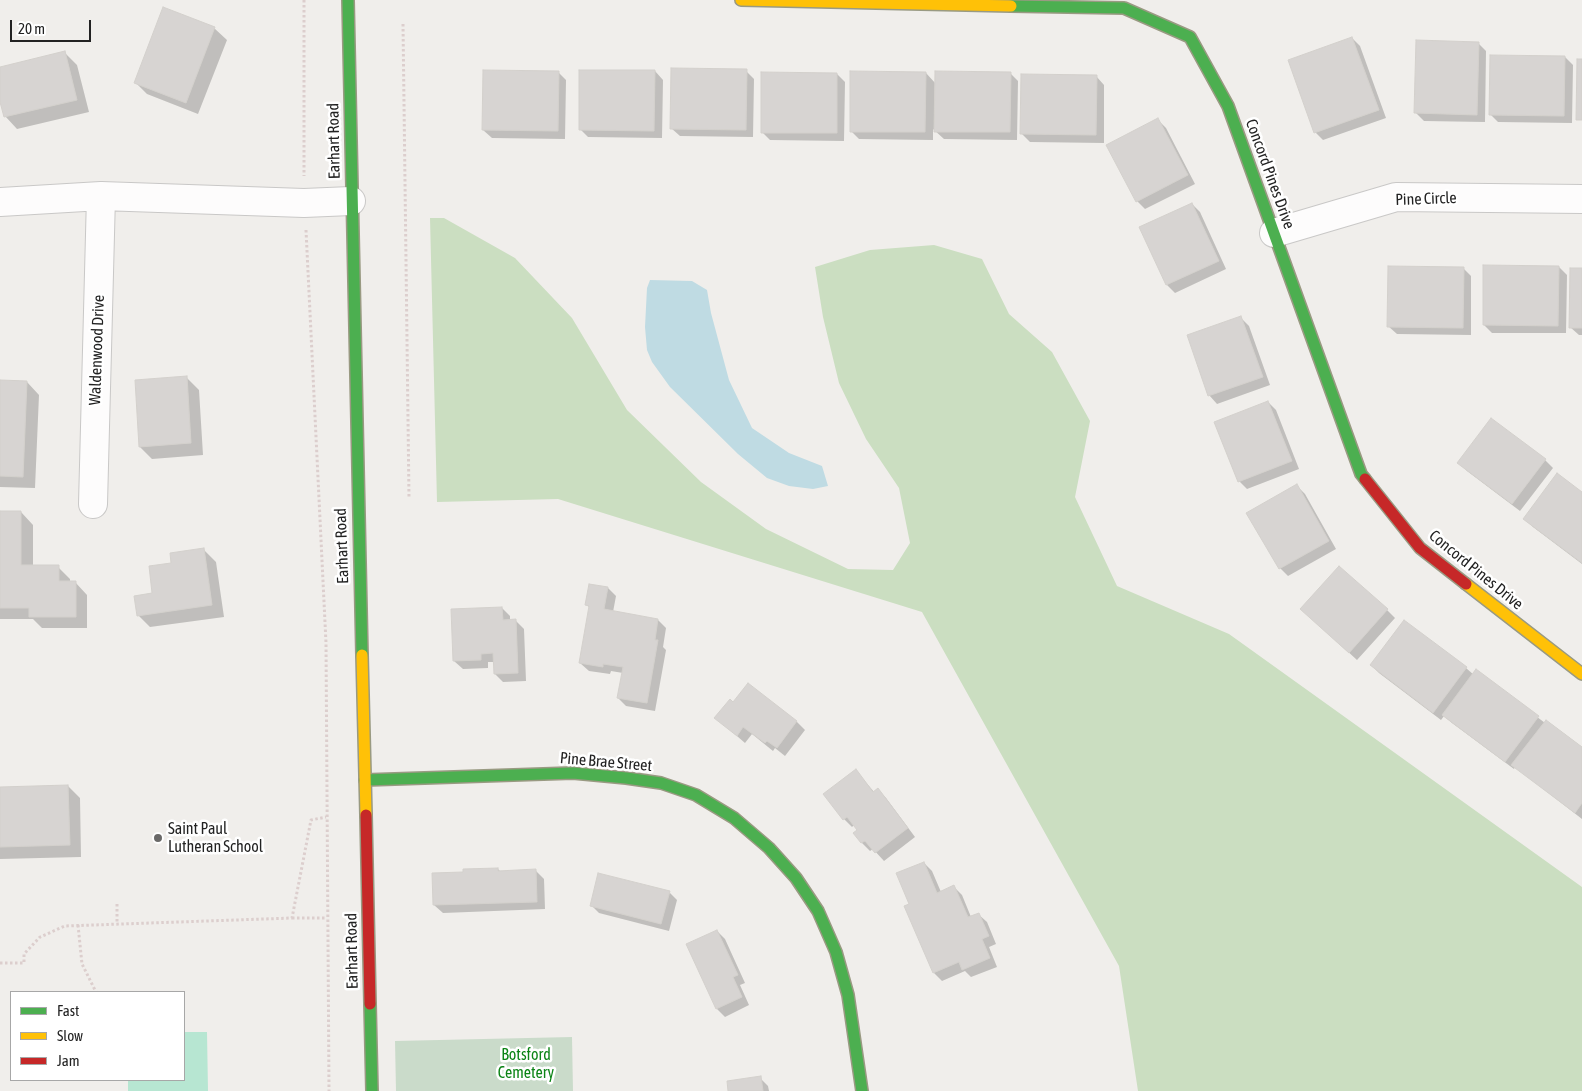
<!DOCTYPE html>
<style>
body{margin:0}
#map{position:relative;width:1582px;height:1091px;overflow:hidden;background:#f0eeeb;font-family:"Asap Condensed",sans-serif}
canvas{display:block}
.legend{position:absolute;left:10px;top:991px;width:175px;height:90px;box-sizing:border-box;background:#fff;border:1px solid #a7a7a7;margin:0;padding:6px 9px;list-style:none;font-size:15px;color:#222}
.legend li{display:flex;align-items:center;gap:10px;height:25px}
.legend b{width:25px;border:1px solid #a7a7a7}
.scale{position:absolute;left:10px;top:20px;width:81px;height:22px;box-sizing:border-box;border:2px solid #222;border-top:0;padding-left:6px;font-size:15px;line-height:18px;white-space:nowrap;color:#222;-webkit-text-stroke:4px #fff;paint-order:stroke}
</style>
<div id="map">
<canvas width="1582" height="1091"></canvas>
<ul class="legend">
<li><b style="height:6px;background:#4caf50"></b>Fast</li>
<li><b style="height:6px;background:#ffc107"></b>Slow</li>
<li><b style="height:6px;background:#c62828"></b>Jam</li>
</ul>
<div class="scale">20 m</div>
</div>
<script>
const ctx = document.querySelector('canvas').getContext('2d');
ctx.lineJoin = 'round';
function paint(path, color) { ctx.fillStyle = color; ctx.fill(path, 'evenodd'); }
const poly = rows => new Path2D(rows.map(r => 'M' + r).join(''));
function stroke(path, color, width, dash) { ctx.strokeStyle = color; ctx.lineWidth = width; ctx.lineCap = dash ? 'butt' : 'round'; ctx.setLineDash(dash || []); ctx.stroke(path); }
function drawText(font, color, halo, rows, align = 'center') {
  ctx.font = font + ' "Asap Condensed",sans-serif'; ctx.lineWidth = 5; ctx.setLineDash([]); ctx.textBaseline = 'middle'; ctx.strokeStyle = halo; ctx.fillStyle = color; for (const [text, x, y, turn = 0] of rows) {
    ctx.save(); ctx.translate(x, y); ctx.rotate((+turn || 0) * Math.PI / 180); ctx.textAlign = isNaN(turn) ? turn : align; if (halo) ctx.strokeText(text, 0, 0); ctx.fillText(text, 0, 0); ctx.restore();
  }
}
paint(poly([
 [430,218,444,218,515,258,572,318,627,410,701,482,766,529,848,569,893,570,910,543,899,488,866,439,839,383,823,317,815,267,870,250,934,245,982,259,1009,314,1052,352,1090,421,1075,497,1117,586,1229,634,1582,887,1582,1091,1138,1091,1119,966,922,612,558,499,437,502]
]), '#cbdec1');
paint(poly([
 [572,1037,573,1091,396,1091,395,1041]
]), '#cadbca');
paint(poly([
 [184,1032,207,1032,208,1091,128,1091,128,1080,184,1080]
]), '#b7e6d2');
paint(poly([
 [650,280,692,281,707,290,711,313,729,380,752,428,789,453,822,466,828,486,813,489,789,486,767,478,738,454,670,387,652,362,647,350,645,327,647,288]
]), '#bfdbe3');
paint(poly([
 [214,28,227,40,198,114,147,94,135,82],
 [1352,38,1360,46,1386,118,1323,140,1315,132],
 [1478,43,1486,51,1485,122,1424,121,1416,113],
 [65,53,77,65,89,112,17,129,5,116,0,97,0,68],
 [1565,57,1573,65,1572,123,1498,122,1490,114],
 [655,71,663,80,662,138,588,137,580,129],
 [746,71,754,79,753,137,680,136,671,128],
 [558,72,566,80,565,139,492,138,483,130],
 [926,73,936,84,1010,73,1018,81,1017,140,944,139,933,129,933,140,859,139,851,131],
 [837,74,845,82,844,141,770,140,762,132],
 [1096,76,1104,85,1104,143,1030,142,1022,134],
 [1158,120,1166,128,1195,184,1145,209,1137,201,1108,146],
 [1192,204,1200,212,1226,269,1175,293,1167,285],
 [1559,267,1567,275,1566,333,1492,333,1484,325],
 [1463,268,1471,276,1471,335,1397,334,1388,326],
 [1582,269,1582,335,1579,335,1570,327],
 [1241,318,1249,326,1270,385,1217,404,1209,395],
 [186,377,199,390,203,455,152,459,140,447],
 [0,381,27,382,39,395,35,488,0,487],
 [1268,402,1276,410,1299,469,1247,489,1239,481],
 [1545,460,1553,468,1520,511,1467,471,1459,463],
 [1297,486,1305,494,1336,549,1288,576,1280,568],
 [1582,494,1582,564,1533,527,1525,519],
 [0,512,21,512,33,525,33,567,58,567,70,579,70,582,75,582,87,595,87,628,42,628,33,619,0,619],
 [204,550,216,562,224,617,150,627,138,615,154,594,173,564],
 [608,588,616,596,613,612,658,620,666,628,663,647,666,650,655,711,626,706,618,698,623,673,611,671,610,674,589,671,580,663,590,608,587,605],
 [502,608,510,616,510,621,516,621,524,629,526,681,503,682,495,674,495,662,488,662,488,668,463,669,454,661],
 [1387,610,1395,618,1357,660,1310,617],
 [1404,622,1466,668,1474,675,1477,671,1545,723,1582,748,1582,819,1515,767,1514,769,1452,723,1444,716,1441,720,1379,673,1371,665],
 [748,685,797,722,805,730,785,756,775,748,773,751,752,734,745,743,716,718,734,704],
 [856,771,875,793,878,790,886,798,915,837,884,861,873,849,870,851,862,843,855,833,858,830,854,825,852,827,844,819],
 [68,786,80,798,81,857,0,859,0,788],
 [924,863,932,871,941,892,954,887,962,895,971,917,978,914,987,922,996,944,989,947,997,967,971,977,965,971,942,981,934,973,906,907,911,905],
 [498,869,501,872,536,871,544,879,545,909,443,913,434,905,465,873],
 [669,892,677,900,669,931,599,913,591,905],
 [717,931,725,939,745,983,740,985,749,1005,725,1017,717,1009,687,945],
 [760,1078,768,1086,769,1091,730,1091]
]), '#0003');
const building = poly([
 [163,7,215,27,186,103,134,83,163,7],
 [1352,37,1379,110,1314,133,1288,60,1352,37],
 [1416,40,1479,42,1477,115,1414,113,1416,40],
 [65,51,77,100,4,117,0,102,0,67,65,51],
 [1490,55,1565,56,1564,116,1489,115,1490,55],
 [1577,59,1582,59,1582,120,1576,120,1577,59],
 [671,68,747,69,746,130,670,129,671,68],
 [483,70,559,71,558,131,482,130,483,70],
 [579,70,655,70,654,131,579,130,579,70],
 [850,71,926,72,925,132,850,132,850,71],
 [935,71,1011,72,1010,132,934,132,935,71],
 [761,72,837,73,837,133,761,133,761,72],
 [1021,74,1097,75,1096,135,1020,134,1021,74],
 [1158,118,1188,175,1136,202,1106,145,1158,118],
 [1192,203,1219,261,1166,285,1139,227,1192,203],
 [1483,265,1559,266,1558,326,1483,325,1483,265],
 [1388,266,1464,267,1463,328,1387,327,1388,266],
 [1570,268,1582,268,1582,328,1569,328,1570,268],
 [1241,316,1263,377,1208,396,1187,335,1241,316],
 [187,376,191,443,139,447,135,380,187,376],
 [0,380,27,381,23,477,0,476,0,380],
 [1268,401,1292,461,1238,482,1214,422,1268,401],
 [1491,418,1546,459,1512,504,1457,463,1491,418],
 [1557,473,1582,492,1582,563,1523,519,1557,473],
 [1297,484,1329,541,1279,569,1246,513,1297,484],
 [0,511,21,511,21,565,59,565,59,581,76,581,76,617,29,617,29,608,0,608,0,511],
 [204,548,212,605,137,616,134,596,152,593,149,566,171,563,170,553,204,548],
 [1339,566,1388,609,1349,653,1300,609,1339,566],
 [589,584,608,587,604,609,658,619,655,640,658,640,647,703,617,698,623,667,603,664,603,667,579,663,589,606,585,605,589,584],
 [502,607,503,620,516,619,518,673,494,674,493,653,481,654,481,660,453,661,451,609,502,607],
 [1404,620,1467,667,1433,713,1370,665,1404,620],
 [1476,669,1539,716,1505,762,1442,715,1476,669],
 [748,683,797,721,777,748,767,741,765,743,743,727,737,736,714,718,730,699,733,702,748,683],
 [1546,720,1582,747,1582,803,1575,813,1511,765,1546,720],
 [856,769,873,792,878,788,908,828,875,853,865,841,861,843,853,833,857,830,847,817,843,820,823,794,856,769],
 [68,785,70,845,0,847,0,787,68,785],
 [924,862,937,893,954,885,968,917,979,913,989,936,982,939,990,958,962,970,959,962,933,973,904,906,909,904,896,873,924,862],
 [498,868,498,871,536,869,537,902,433,905,432,873,463,872,463,869,498,868],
 [598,873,670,891,661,924,590,906,598,873],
 [717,930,738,975,733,977,742,997,716,1009,686,944,717,930],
 [761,1076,763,1091,728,1091,727,1081,761,1076]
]);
paint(building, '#d7d4d2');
stroke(building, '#d3d0cc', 1);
const street = poly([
 [0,202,101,196,304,203,351,201],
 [1274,233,1396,197,1582,199],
 [93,504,101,196]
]);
const fast = poly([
 [348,0,362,655],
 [1011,6,1124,8,1190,37,1228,106,1361,474,1365,479],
 [365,780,573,773,626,778,661,783,696,795,734,818,769,848,796,878,818,911,836,952,848,995,862,1091],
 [370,1004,372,1091]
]);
const slow = poly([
 [741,0,1011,6],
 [1466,584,1582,674],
 [362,655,366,815]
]);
const jam = poly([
 [1365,479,1420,548,1466,584],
 [366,815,370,1004]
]);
stroke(street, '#c9c8c7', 30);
stroke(fast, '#999a82', 14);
stroke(slow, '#999a82', 14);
stroke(jam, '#999a82', 14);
stroke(poly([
 [304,0,304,176],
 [403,24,409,498],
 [306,230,326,643,329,1091],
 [117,904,117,924],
 [292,918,327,918],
 [78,925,82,964,96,992],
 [0,963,24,963,24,954,40,937,65,926,292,918,311,820,326,817]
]), '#dccecd', 3, [2.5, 2.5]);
stroke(street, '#fdfcfc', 28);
stroke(fast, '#4caf50', 11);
stroke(slow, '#ffc107', 11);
stroke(jam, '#c62828', 11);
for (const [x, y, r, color] of [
 [158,838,5,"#6a6968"]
]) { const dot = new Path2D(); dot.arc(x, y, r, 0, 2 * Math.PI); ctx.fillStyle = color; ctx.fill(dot); stroke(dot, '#fff', 2); }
drawText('16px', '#222', '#fff', [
 ["Earhart Road",334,141,-91],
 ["Concord Pines Drive",1270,174,70],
 ["Pine Circle",1426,199,-2],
 ["Waldenwood Drive",97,350,-88],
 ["Earhart Road",342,546,-92],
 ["Concord Pines Drive",1476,570,39],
 ["Pine Brae Street",606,762,5],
 ["Earhart Road",352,951,-91]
]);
drawText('16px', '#222', '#fff', [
 ["Saint Paul",168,829],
 ["Lutheran School",168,847]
], 'left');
drawText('16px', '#0c8416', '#fff', [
 ["Botsford",526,1055],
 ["Cemetery",526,1073]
]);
</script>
